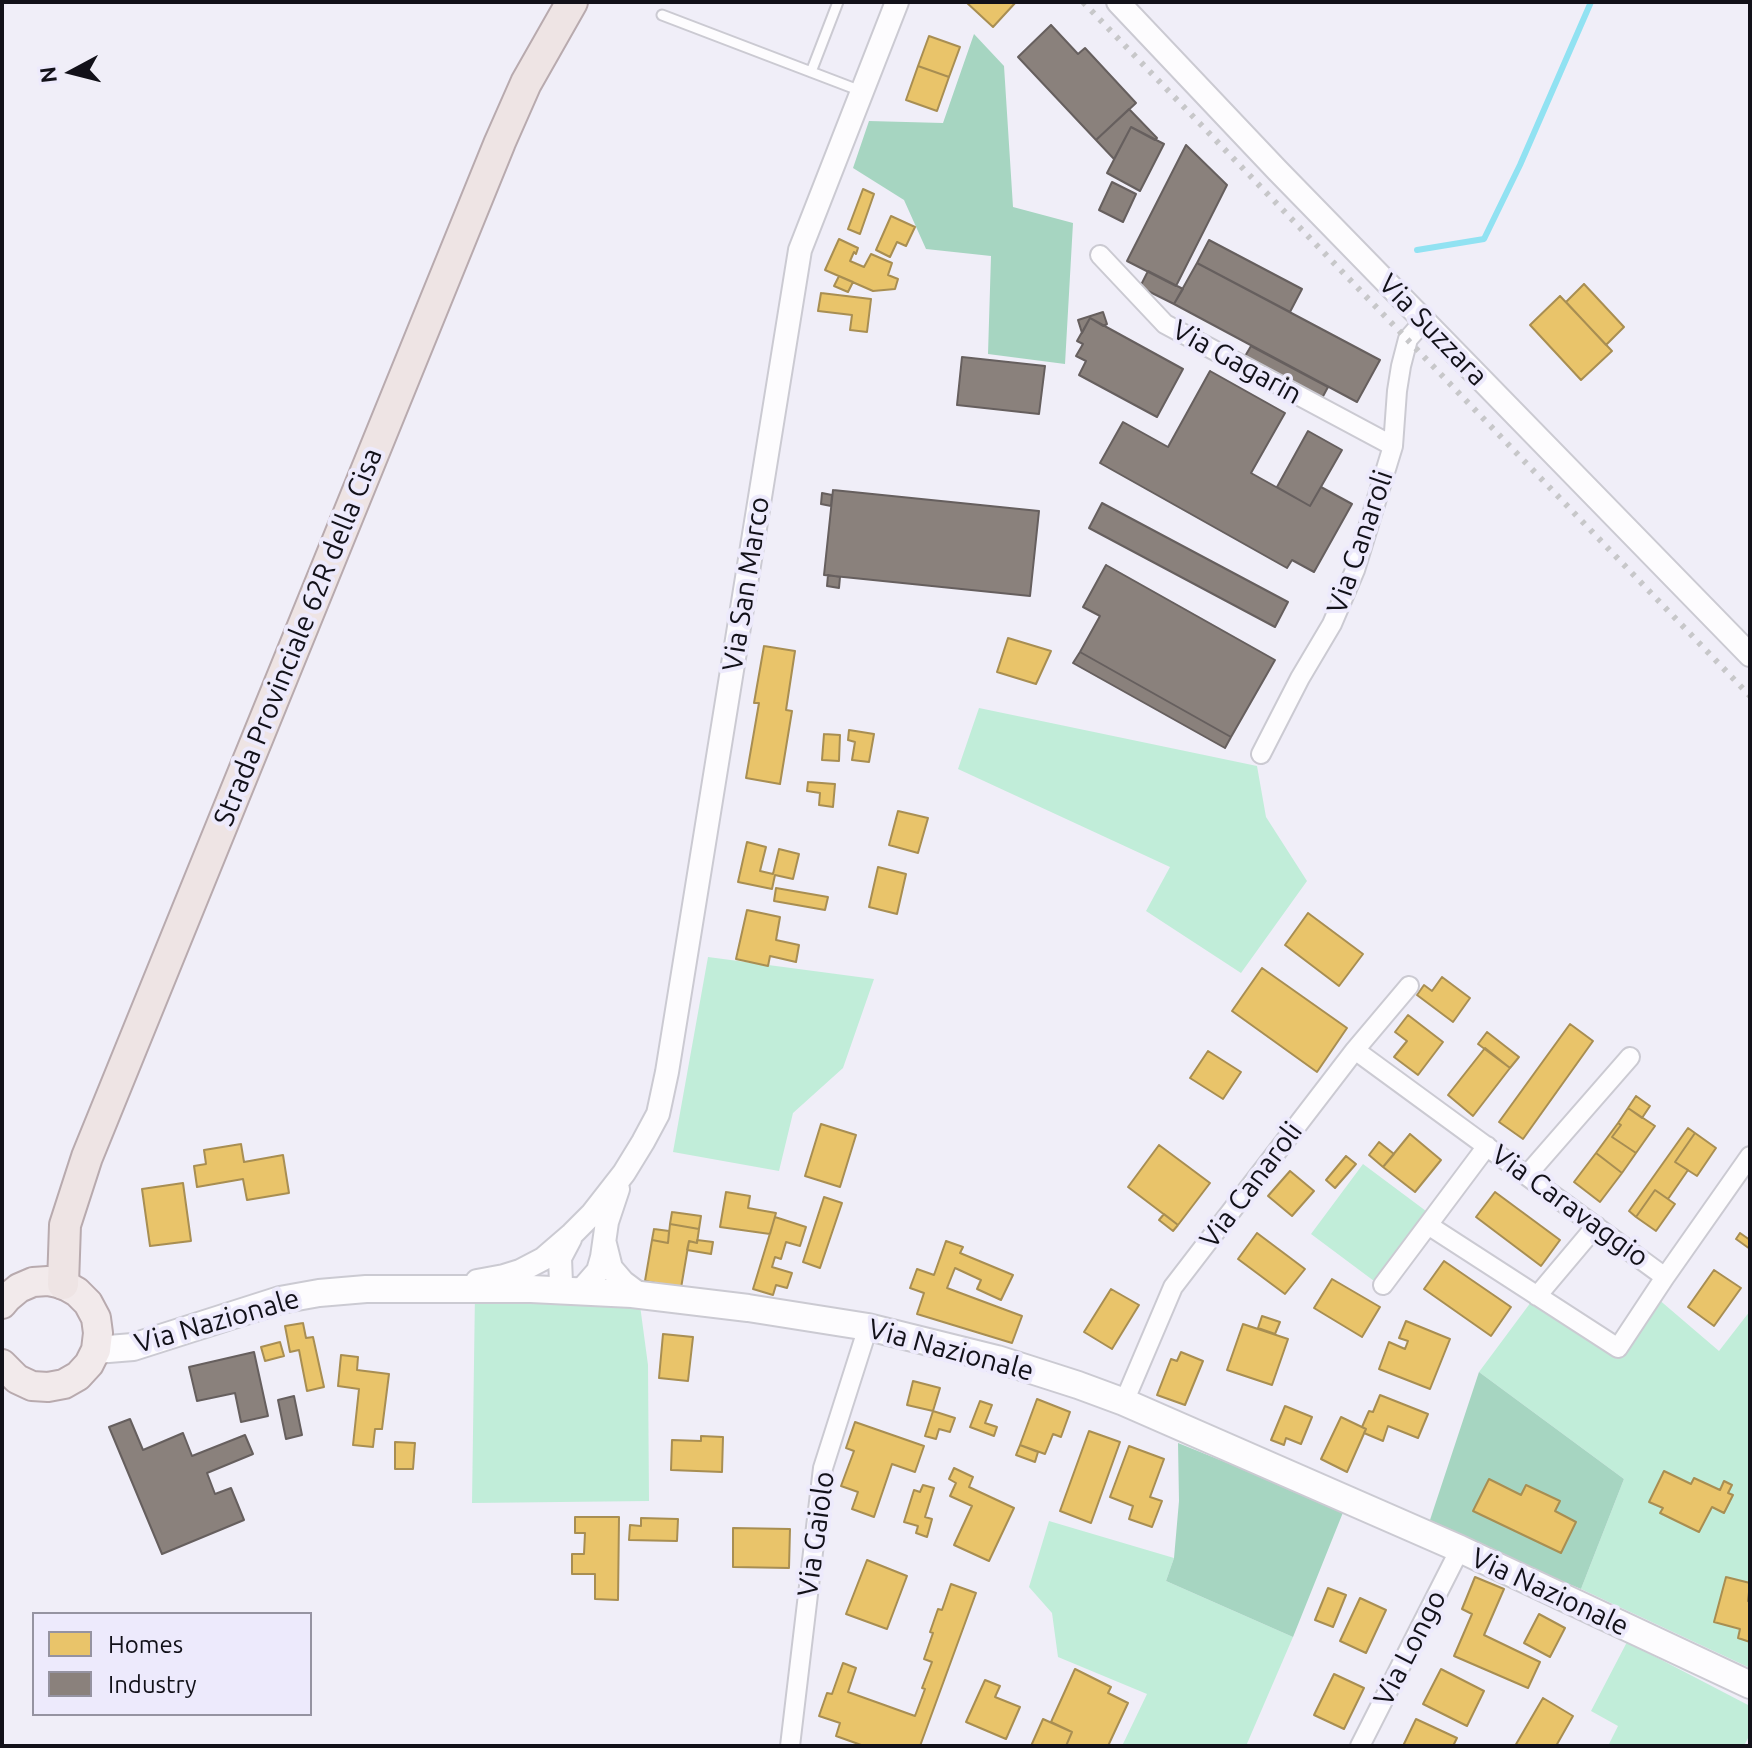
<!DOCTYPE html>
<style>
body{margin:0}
#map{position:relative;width:1752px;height:1748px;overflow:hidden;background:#f0eef8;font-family:Ubuntu,sans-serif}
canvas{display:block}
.frame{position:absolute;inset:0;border:4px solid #121119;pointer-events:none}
.legend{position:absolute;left:32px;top:1612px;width:280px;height:104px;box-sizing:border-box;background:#edeafc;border:2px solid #9593a1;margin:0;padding:10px 14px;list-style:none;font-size:24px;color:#121119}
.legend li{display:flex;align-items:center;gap:16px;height:40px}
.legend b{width:40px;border:2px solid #9593a1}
.north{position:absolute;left:32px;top:32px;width:80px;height:80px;-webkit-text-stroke:6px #edeafc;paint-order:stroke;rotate:263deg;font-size:22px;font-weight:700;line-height:32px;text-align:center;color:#121119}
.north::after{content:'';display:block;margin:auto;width:28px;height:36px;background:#121119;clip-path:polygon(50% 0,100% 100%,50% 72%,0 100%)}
</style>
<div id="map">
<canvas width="1752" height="1748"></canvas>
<div class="frame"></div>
<ul class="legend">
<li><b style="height:22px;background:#e9c46a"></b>Homes</li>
<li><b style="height:22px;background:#8a817c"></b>Industry</li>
</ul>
<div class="north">N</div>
</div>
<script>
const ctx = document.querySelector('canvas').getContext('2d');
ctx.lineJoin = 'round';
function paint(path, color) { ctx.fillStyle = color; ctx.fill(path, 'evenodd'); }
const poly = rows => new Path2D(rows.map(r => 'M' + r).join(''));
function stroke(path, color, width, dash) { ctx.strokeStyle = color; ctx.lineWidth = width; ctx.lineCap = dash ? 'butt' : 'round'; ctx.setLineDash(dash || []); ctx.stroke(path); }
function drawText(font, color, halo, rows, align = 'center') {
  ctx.font = font + ' Ubuntu,sans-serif'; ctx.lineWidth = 8; ctx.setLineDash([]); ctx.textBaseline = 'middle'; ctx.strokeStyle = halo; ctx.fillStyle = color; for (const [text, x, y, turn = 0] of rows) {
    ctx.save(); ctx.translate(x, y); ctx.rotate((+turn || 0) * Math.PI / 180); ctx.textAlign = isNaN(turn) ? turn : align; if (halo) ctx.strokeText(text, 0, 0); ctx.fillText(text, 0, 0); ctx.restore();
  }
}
paint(poly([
 [979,708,1257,766,1266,817,1307,881,1241,973,1146,911,1170,867,958,769],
 [708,957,874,979,843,1068,793,1113,779,1171,673,1152],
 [1363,1164,1426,1211,1374,1281,1311,1234],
 [475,1292,639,1298,648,1365,649,1501,472,1503],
 [1534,1298,1621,1354,1657,1298,1719,1351,1750,1311,1750,1668,1581,1589,1624,1479,1479,1372],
 [1049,1521,1174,1558,1166,1581,1293,1637,1246,1746,1122,1746,1147,1694,1058,1657,1052,1613,1029,1587],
 [1627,1642,1750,1706,1750,1734,1744,1746,1608,1746,1618,1726,1591,1711]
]), '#c1edd9');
paint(poly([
 [974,34,1004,66,1013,207,1073,223,1065,364,988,354,991,256,926,249,904,200,853,168,869,121,943,123],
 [1479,1372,1624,1479,1581,1589,1428,1526],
 [1178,1443,1344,1510,1293,1637,1166,1581,1174,1558,1179,1501]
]), '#a6d5c1');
const homes = poly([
 [966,2,1016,2,993,27,966,2],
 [929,36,960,47,949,77,918,66,929,36],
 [918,66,949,77,937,111,906,100,918,66],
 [863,189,874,194,860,234,848,229,863,189],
 [891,216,915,227,906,246,897,242,890,257,876,250,891,216],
 [839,239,858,248,856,254,854,252,850,261,864,267,871,254,892,263,888,275,898,279,895,289,873,291,825,270,839,239],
 [839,276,853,282,848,292,834,286,839,276],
 [1584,284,1624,327,1606,345,1566,302,1584,284],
 [821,293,871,299,867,332,850,330,852,315,818,311,821,293],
 [1560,296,1612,351,1581,380,1530,325,1560,296],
 [1008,638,1051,651,1036,684,997,672,1008,638],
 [764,646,795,651,786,710,792,711,780,784,746,778,759,703,754,703,764,646],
 [849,730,874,734,869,762,852,760,855,742,848,740,849,730],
 [824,734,840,735,839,761,822,760,824,734],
 [808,782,835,784,833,807,819,805,820,793,807,791,808,782],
 [898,811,928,818,918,853,889,845,898,811],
 [747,842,766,847,760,871,773,874,779,849,799,854,793,879,775,875,772,889,738,882,747,842],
 [878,867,906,874,897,914,869,907,878,867],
 [776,888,828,897,825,910,774,901,776,888],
 [747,910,780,917,776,940,799,945,796,962,770,956,768,966,736,959,747,910],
 [1308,913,1363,954,1339,986,1285,945,1308,913],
 [1262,968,1347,1028,1317,1072,1232,1011,1262,968],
 [1442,977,1470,998,1453,1022,1417,995,1424,985,1432,991,1442,977],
 [1408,1015,1443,1042,1418,1075,1394,1057,1407,1041,1395,1032,1408,1015],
 [1570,1024,1593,1041,1523,1139,1499,1122,1570,1024],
 [1487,1032,1519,1057,1510,1068,1478,1044,1487,1032],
 [1485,1048,1510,1068,1473,1116,1448,1095,1485,1048],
 [1208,1051,1241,1072,1223,1099,1190,1078,1208,1051],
 [1636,1096,1650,1106,1642,1118,1628,1108,1636,1096],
 [1628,1108,1655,1126,1636,1153,1612,1137,1621,1125,1618,1123,1628,1108],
 [1618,1123,1621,1125,1612,1137,1636,1153,1622,1173,1596,1153,1618,1123],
 [821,1124,856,1135,840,1187,805,1176,821,1124],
 [1688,1128,1695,1133,1675,1162,1688,1170,1668,1199,1655,1190,1636,1217,1629,1211,1688,1128],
 [1695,1133,1716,1148,1697,1176,1675,1162,1695,1133],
 [1410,1134,1441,1160,1415,1192,1383,1167,1410,1134],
 [1379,1142,1394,1154,1383,1167,1369,1155,1379,1142],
 [241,1144,244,1162,283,1155,289,1193,247,1200,243,1179,197,1187,194,1166,206,1164,204,1150,241,1144],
 [1159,1145,1210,1183,1178,1225,1128,1187,1159,1145],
 [1596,1153,1622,1173,1600,1202,1574,1182,1596,1153],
 [1346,1156,1356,1164,1335,1188,1326,1180,1346,1156],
 [1290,1171,1314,1191,1292,1216,1268,1196,1290,1171],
 [183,1183,191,1241,150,1246,142,1189,183,1183],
 [1655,1190,1675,1204,1656,1231,1636,1217,1655,1190],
 [726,1192,750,1196,748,1208,776,1213,770,1234,720,1227,726,1192],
 [1495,1192,1560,1240,1541,1266,1476,1217,1495,1192],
 [824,1197,842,1203,820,1268,803,1262,824,1197],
 [672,1212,701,1216,699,1229,670,1224,672,1212],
 [1164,1214,1178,1225,1173,1231,1159,1220,1164,1214],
 [775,1217,806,1227,800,1246,786,1242,781,1259,775,1257,772,1267,792,1273,787,1288,776,1285,773,1295,753,1289,775,1217],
 [670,1224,699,1229,697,1243,689,1241,681,1288,645,1281,652,1240,668,1243,670,1224],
 [654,1229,669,1231,668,1243,652,1240,654,1229],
 [1257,1233,1305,1269,1285,1294,1238,1259,1257,1233],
 [1740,1233,1750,1240,1750,1249,1736,1239,1740,1233],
 [697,1240,713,1242,711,1254,687,1250,689,1241,697,1243,697,1240],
 [946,1241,963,1247,960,1253,1013,1275,1001,1300,977,1289,981,1280,955,1268,947,1288,1022,1316,1012,1343,917,1314,924,1293,910,1288,917,1269,934,1275,946,1241],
 [1444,1261,1511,1307,1491,1336,1424,1289,1444,1261],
 [1714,1270,1741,1288,1714,1326,1688,1307,1714,1270],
 [1332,1279,1380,1307,1362,1337,1314,1308,1332,1279],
 [1111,1289,1139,1305,1112,1349,1084,1332,1111,1289],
 [1262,1316,1280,1322,1275,1334,1258,1328,1262,1316],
 [1406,1321,1450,1339,1430,1389,1379,1369,1389,1342,1405,1349,1408,1341,1399,1338,1406,1321],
 [303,1323,306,1338,313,1337,324,1387,307,1391,299,1350,290,1352,285,1326,303,1323],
 [1243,1324,1288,1339,1272,1385,1227,1370,1243,1324],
 [663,1334,693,1337,688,1381,659,1378,663,1334],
 [280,1342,284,1356,265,1361,261,1347,280,1342],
 [1181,1352,1203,1361,1185,1405,1157,1395,1171,1359,1177,1361,1181,1352],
 [341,1355,358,1357,357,1370,389,1374,382,1429,375,1429,373,1447,353,1445,359,1389,338,1386,341,1355],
 [913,1381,940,1388,933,1411,907,1405,913,1381],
 [1380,1395,1428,1414,1418,1438,1388,1426,1383,1441,1364,1433,1366,1429,1362,1427,1369,1411,1373,1412,1380,1395],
 [1037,1399,1070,1412,1061,1437,1053,1434,1045,1454,1020,1445,1037,1399],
 [980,1401,992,1405,985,1423,997,1427,994,1436,970,1427,980,1401],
 [1285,1406,1312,1417,1301,1444,1286,1438,1284,1445,1271,1440,1285,1406],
 [933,1411,955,1418,950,1432,939,1429,936,1439,925,1436,933,1411],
 [1341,1417,1366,1429,1347,1472,1321,1459,1341,1417],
 [855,1422,924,1446,915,1472,892,1464,874,1517,852,1509,858,1492,841,1486,854,1451,846,1448,855,1422],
 [1089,1431,1120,1442,1091,1523,1060,1511,1089,1431],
 [701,1436,723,1437,722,1472,671,1470,672,1440,701,1441,701,1436],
 [395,1442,415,1443,413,1469,395,1469,395,1442],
 [1020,1445,1038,1452,1035,1462,1016,1455,1020,1445],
 [1129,1446,1164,1459,1150,1497,1162,1501,1152,1527,1129,1519,1133,1506,1110,1497,1129,1446],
 [954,1468,973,1477,969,1487,1014,1508,989,1561,954,1545,972,1506,950,1496,956,1483,949,1479,954,1468],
 [1664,1471,1691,1484,1694,1478,1720,1490,1724,1481,1732,1485,1728,1493,1733,1495,1724,1513,1712,1507,1699,1532,1660,1513,1663,1508,1649,1502,1664,1471],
 [1489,1479,1521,1495,1526,1485,1560,1501,1555,1511,1576,1522,1561,1553,1473,1511,1489,1479],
 [923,1485,934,1488,925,1517,932,1519,927,1537,916,1533,918,1526,904,1522,914,1490,920,1492,923,1485],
 [575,1517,619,1517,618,1600,595,1599,595,1574,572,1574,572,1554,584,1554,585,1533,575,1533,575,1517],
 [641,1518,678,1519,677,1541,629,1540,630,1525,641,1526,641,1518],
 [733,1528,790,1529,789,1568,733,1567,733,1528],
 [867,1560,907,1576,887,1629,846,1614,867,1560],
 [1475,1577,1504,1589,1484,1635,1540,1662,1528,1688,1454,1656,1472,1614,1462,1609,1475,1577],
 [1726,1577,1750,1583,1748,1601,1750,1602,1750,1642,1738,1638,1740,1629,1714,1622,1726,1577],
 [951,1584,976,1593,920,1746,864,1746,836,1736,840,1723,819,1716,827,1693,832,1694,843,1663,856,1668,848,1692,915,1716,925,1689,922,1688,932,1662,924,1659,933,1633,930,1632,938,1609,942,1610,951,1584],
 [1328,1588,1346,1595,1333,1627,1315,1620,1328,1588],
 [1360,1598,1386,1610,1366,1653,1340,1641,1360,1598],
 [1539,1614,1565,1628,1550,1657,1524,1643,1539,1614],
 [1075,1669,1111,1687,1108,1693,1128,1703,1108,1746,1066,1746,1072,1732,1051,1722,1075,1669],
 [1441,1669,1484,1691,1467,1726,1423,1704,1441,1669],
 [1334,1674,1364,1688,1344,1729,1314,1715,1334,1674],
 [985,1680,1000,1686,995,1697,1020,1707,1006,1739,966,1722,985,1680],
 [1543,1698,1573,1716,1556,1746,1515,1746,1543,1698],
 [1043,1719,1072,1732,1066,1746,1031,1746,1043,1719],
 [1416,1719,1457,1738,1453,1746,1403,1746,1416,1719]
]);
paint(homes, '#e9c46a');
stroke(homes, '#a88e52', 2);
const industry = poly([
 [1051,25,1078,54,1085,48,1136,103,1096,140,1018,57,1051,25],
 [1129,109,1157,138,1155,140,1131,127,1114,159,1096,140,1129,109],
 [1131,127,1164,144,1140,191,1107,173,1131,127],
 [1186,145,1227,185,1176,286,1127,261,1186,145],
 [1112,182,1136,194,1123,222,1099,210,1112,182],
 [1209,240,1302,289,1290,312,1197,263,1209,240],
 [1197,263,1380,360,1357,402,1174,304,1197,263],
 [1148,271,1183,289,1174,304,1140,287,1148,271],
 [1103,312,1107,324,1103,326,1090,318,1082,333,1078,320,1103,312],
 [1090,318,1183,369,1157,417,1079,375,1086,361,1076,356,1083,344,1077,341,1090,318],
 [1251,346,1328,387,1321,400,1244,358,1251,346],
 [962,357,1045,366,1039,414,957,405,962,357],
 [1210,371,1285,413,1251,473,1310,506,1321,487,1352,504,1314,572,1292,560,1287,568,1100,463,1123,422,1168,447,1210,371],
 [1308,431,1342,450,1310,506,1277,487,1308,431],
 [833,490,1039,511,1030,596,824,575,833,490],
 [822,493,832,495,831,506,821,504,822,493],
 [1102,503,1288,602,1275,627,1089,528,1102,503],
 [1106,565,1275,660,1231,737,1080,652,1100,616,1083,607,1106,565],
 [828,575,840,577,839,588,827,586,828,575],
 [1080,652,1231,737,1225,748,1073,663,1080,652],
 [254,1352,268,1416,241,1422,235,1393,197,1401,189,1367,254,1352],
 [294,1396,302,1435,286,1439,278,1400,294,1396],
 [130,1419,143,1450,183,1433,192,1456,245,1435,253,1454,207,1473,215,1494,231,1488,244,1520,162,1554,109,1427,130,1419]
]);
paint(industry, '#8a817c');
stroke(industry, '#665f5e', 2);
stroke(poly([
 [1417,250,1484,239,1520,165,1591,2]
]), '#91e2f2', 6);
const service = poly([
 [662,15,861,91],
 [811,72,838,2]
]);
const minor = poly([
 [1100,255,1165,324,1393,446],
 [1261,754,1300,678,1332,624,1355,570,1393,446,1397,391,1401,366,1408,339,1424,321],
 [1355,1050,1665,1277,1750,1156],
 [1527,1175,1630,1057],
 [1428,1225,1618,1348,1665,1277],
 [1383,1285,1487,1146],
 [1537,1296,1596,1226],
 [1124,1402,1173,1287,1355,1050,1409,986],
 [790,1746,823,1468,868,1327],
 [1360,1746,1460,1549]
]);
const tertiary = poly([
 [1118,2,1277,170,1750,655],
 [605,1244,611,1268,623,1282,639,1294],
 [477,1281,504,1276,520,1271,543,1259,572,1234,592,1214,624,1173,643,1142,658,1114,667,1072,800,250,897,2],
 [565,1290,561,1283,560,1258,570,1239],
 [577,1291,584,1287,598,1271,602,1257,607,1222,618,1189]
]);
const secondary = poly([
 [96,1350,133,1347,280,1300,319,1293,366,1289,531,1289,632,1294,748,1308,868,1327,997,1359,1078,1385,1124,1402,1460,1549,1750,1685]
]);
const primary = poly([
 [2,1304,7,1298,19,1288,33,1282,48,1281,63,1284,77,1292,88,1303,96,1318,98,1333,96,1350,89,1364,78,1376,64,1384,48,1387,32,1386,17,1379,2,1364]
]);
const trunk = poly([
 [63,1284,65,1225,87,1157,500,142,526,83,572,2]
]);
stroke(service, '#cbcad2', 13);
stroke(minor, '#cbcad2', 22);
stroke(tertiary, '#cbcad2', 26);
stroke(secondary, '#cbcad2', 30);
stroke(primary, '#b8aaae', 32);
stroke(trunk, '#b8aaae', 34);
stroke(service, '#fdfcfe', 9);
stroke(minor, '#fdfcfe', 18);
stroke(tertiary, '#fdfcfe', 22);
stroke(secondary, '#fdfcfe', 26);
stroke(primary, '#f2eaeb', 28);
stroke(trunk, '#eee4e4', 30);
stroke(poly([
 [1083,2,1750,696]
]), '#c7c7c9', 6, [4, 8]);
drawText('28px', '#121119', '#edeafc', [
 ["Via Suzzara",1433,330,46],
 ["Via Gagarin",1237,362,29],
 ["Via Canaroli",1360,542,-71],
 ["Via San Marco",746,584,-81],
 ["Strada Provinciale 62R della Cisa",298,637,-68],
 ["Via Canaroli",1251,1185,-53],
 ["Via Caravaggio",1570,1206,36],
 ["Via Nazionale",217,1321,-16],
 ["Via Nazionale",951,1350,15],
 ["Via Gaiolo",816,1534,-82],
 ["Via Nazionale",1550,1592,25],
 ["Via Longo",1410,1648,-63]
]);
</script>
